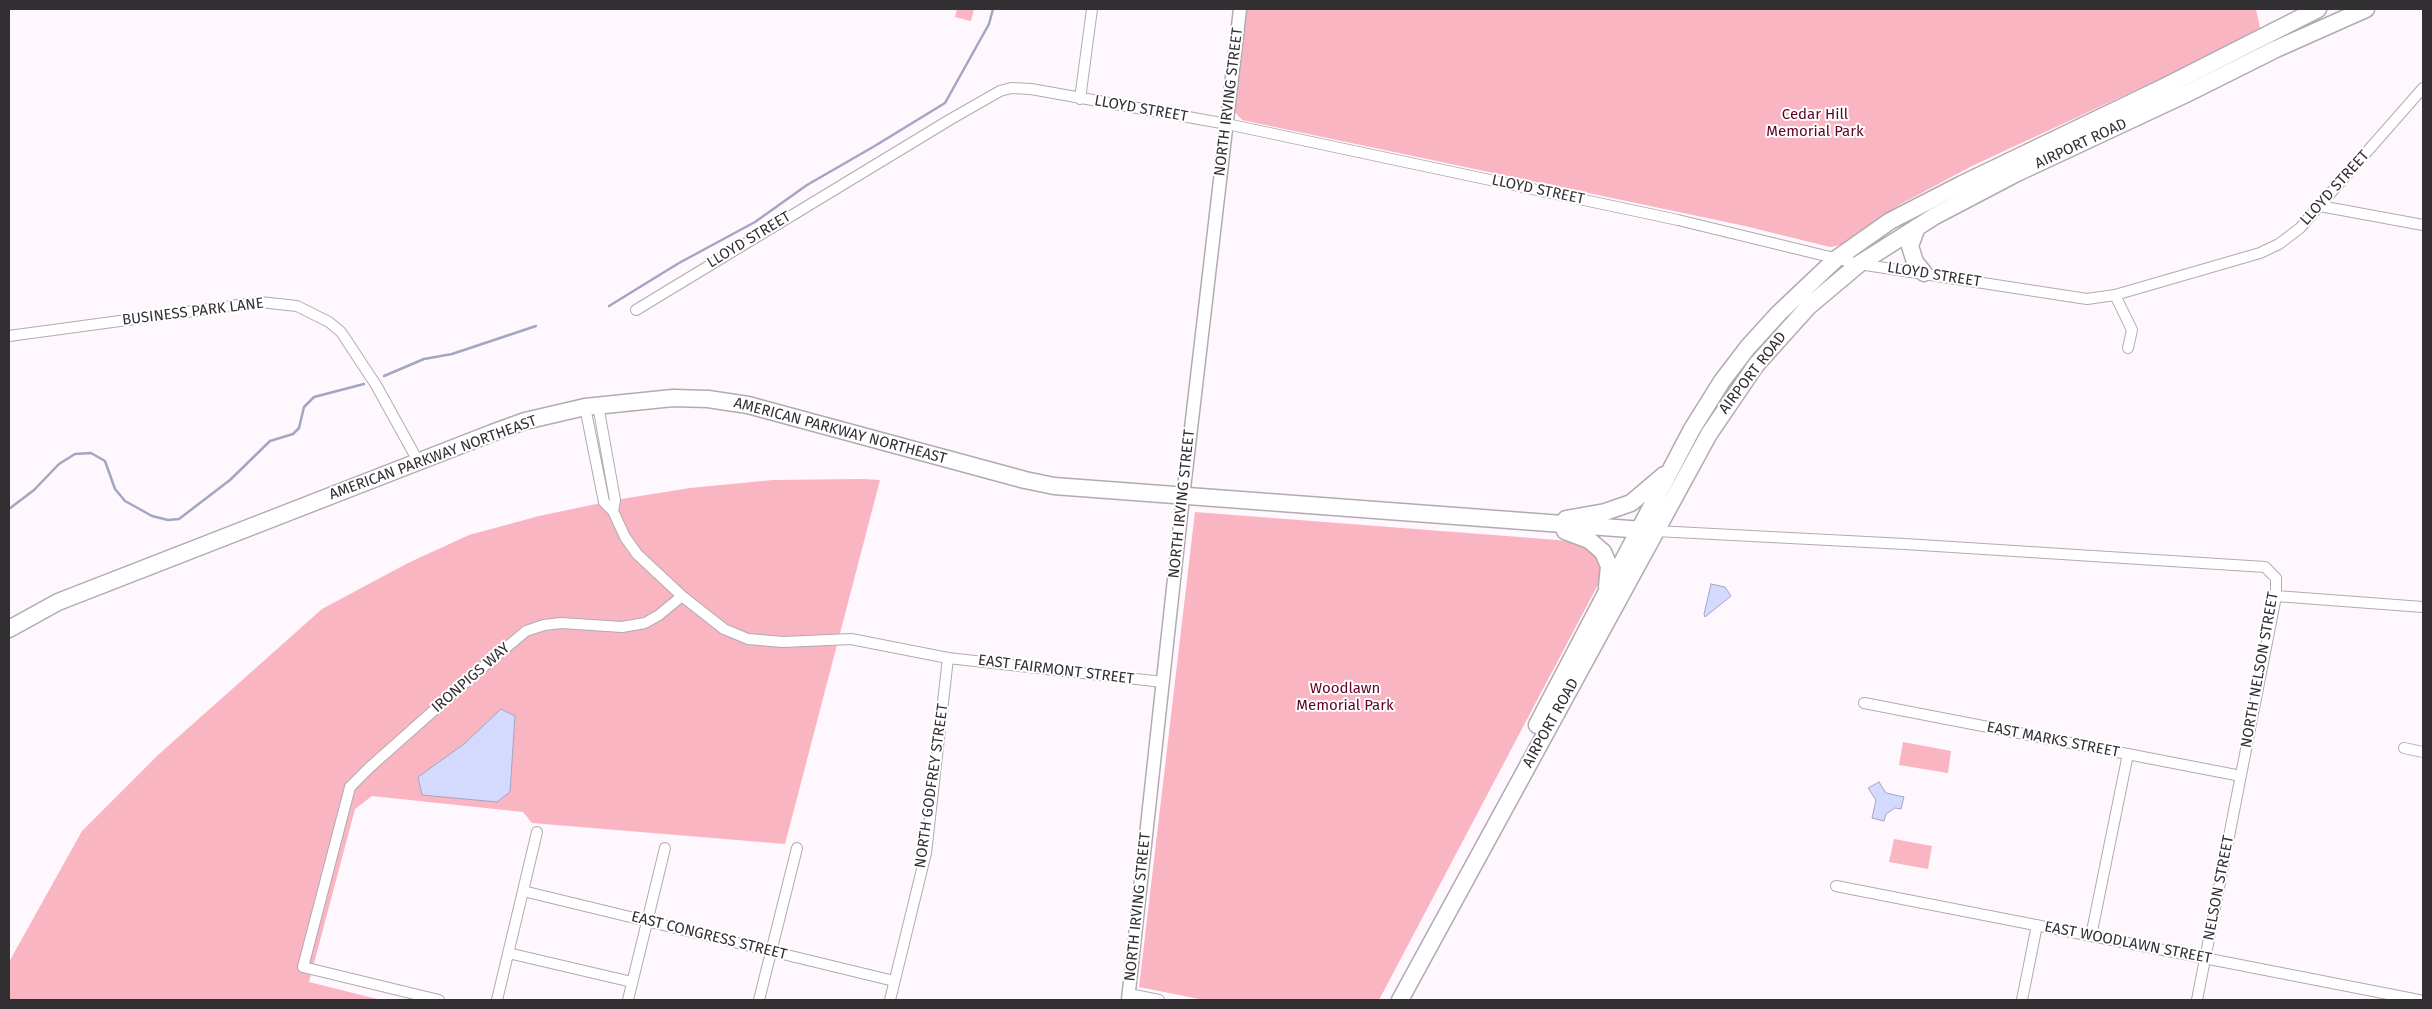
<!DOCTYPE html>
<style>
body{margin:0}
#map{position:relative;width:2432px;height:1009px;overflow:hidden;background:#fef7fe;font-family:"Fira Sans",sans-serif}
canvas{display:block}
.frame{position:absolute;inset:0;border:10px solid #322f32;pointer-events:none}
</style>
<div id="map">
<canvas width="2432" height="1009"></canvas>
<div class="frame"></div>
</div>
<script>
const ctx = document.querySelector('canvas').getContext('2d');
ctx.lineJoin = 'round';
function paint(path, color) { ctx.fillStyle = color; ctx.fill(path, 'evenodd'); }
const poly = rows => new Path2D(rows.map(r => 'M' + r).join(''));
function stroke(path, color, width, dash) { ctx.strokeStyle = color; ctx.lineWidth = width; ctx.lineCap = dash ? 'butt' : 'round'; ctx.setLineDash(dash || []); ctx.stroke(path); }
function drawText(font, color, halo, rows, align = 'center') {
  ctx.font = font + ' "Fira Sans",sans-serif'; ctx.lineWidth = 4; ctx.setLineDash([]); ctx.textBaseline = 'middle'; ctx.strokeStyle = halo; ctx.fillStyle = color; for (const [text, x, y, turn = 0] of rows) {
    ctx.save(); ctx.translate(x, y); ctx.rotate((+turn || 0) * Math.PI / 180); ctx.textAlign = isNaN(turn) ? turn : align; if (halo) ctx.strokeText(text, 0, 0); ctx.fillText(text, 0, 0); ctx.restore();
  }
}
paint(poly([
 [957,9,974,9,971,21,955,17],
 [1244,9,2256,9,2260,28,2181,69,1972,166,1899,205,1841,245,1830,247,1745,226,1242,120,1233,110],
 [864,479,880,480,785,844,532,823,523,812,372,796,355,809,309,982,381,1000,9,1000,9,962,82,831,158,755,322,609,408,563,469,535,539,516,615,500,690,488,773,480],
 [1195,512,1558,540,1586,544,1603,561,1601,579,1379,1000,1204,1000,1139,987],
 [1903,742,1951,751,1948,773,1899,765],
 [1894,839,1932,846,1928,869,1889,862]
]), '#f9b5c1');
const water = poly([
 [1711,584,1725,587,1731,596,1705,617,1704,614,1711,584],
 [501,709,515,716,510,792,497,802,422,795,418,777,464,744,501,709],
 [1879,782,1886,793,1904,797,1901,809,1895,808,1886,814,1884,821,1872,818,1876,800,1868,788,1879,782]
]);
paint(water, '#d4d9fe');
stroke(water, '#a3a6c1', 1);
stroke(poly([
 [609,306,679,263,755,222,807,185,873,147,945,103,989,24,993,9],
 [384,376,424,359,452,354,536,326],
 [9,509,34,490,59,464,75,454,91,453,105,461,115,489,125,501,152,516,168,520,179,519,230,480,270,441,293,434,299,428,304,407,314,397,364,384]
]), '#a3a6c1', 2.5);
const minor = poly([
 [1080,99,1092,9],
 [2320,206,2423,225],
 [2115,295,2132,330,2128,348],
 [636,310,951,119,1000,91,1011,88,1031,89,1227,124,1678,220,1859,264,2087,299,2115,295,2260,253,2279,244,2300,228,2423,88],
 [9,336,260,302,297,306,329,322,341,332,376,385,418,461],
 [598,405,615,500,613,511],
 [1656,531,1905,544,2265,567,2276,578,2276,596,2197,1000],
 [682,596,724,629,748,639,783,642,851,639,948,658,1163,682],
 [2276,596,2423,607],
 [1864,703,2241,776],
 [2404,748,2423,752],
 [1836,886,2419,1000],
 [523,891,894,981],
 [2091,936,2128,754],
 [508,953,632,982],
 [1129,994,1159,1000],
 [439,1000,303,967,350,787,370,767,476,673,526,631,544,625,561,623,622,627,645,623,659,615,682,596,637,554,625,537,613,511,604,502,585,407],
 [497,1000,537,832],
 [628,1000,665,848],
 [759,1000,797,848],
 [890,1000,926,853,948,658],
 [2022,1000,2037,925]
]);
const tertiary = poly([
 [1128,1000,1183,497,1240,9]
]);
const primary = poly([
 [1917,227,1910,246,1915,262,1924,273],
 [1566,519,1605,512,1631,503,1664,475],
 [1565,531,1589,540,1603,552,1609,566,1607,587],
 [9,629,58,602,492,433,525,421,585,407,673,398,708,399,748,405,1025,480,1054,486,1656,531],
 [1537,725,1692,429,1722,381,1748,347,1779,313,1836,259,1890,221,1962,184,2166,86,2318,9],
 [1400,1000,1709,434,1756,365,1809,306,1859,264,1935,216,2015,174,2184,95,2276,49,2366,9]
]);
stroke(minor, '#b2aab2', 12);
stroke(tertiary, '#b2aab2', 15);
stroke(primary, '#b2aab2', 19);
stroke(minor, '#fff', 10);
stroke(tertiary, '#fff', 12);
stroke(primary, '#fff', 16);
drawText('15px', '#322f32', '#fff', [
 ["NORTH IRVING STREET",1229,102,-83],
 ["LLOYD STREET",1141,109,10],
 ["AIRPORT ROAD",2081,144,-25],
 ["LLOYD STREET",2335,188,-48],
 ["LLOYD STREET",1538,190,12],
 ["LLOYD STREET",749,240,-31],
 ["LLOYD STREET",1934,275,9],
 ["BUSINESS PARK LANE",193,312,-7],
 ["AIRPORT ROAD",1753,373,-52],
 ["AMERICAN PARKWAY NORTHEAST",840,431,15],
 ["AMERICAN PARKWAY NORTHEAST",433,458,-20],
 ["NORTH IRVING STREET",1182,504,-84],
 ["EAST FAIRMONT STREET",1056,670,7],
 ["NORTH NELSON STREET",2260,670,-80],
 ["IRONPIGS WAY",471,678,-41],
 ["AIRPORT ROAD",1551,723,-61],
 ["EAST MARKS STREET",2053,740,11],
 ["NORTH GODFREY STREET",932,786,-82],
 ["NELSON STREET",2219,888,-79],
 ["NORTH IRVING STREET",1138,907,-84],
 ["EAST CONGRESS STREET",709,936,14],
 ["EAST WOODLAWN STREET",2128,943,11]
]);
drawText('15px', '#600026', '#fff', [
 ["Cedar Hill",1815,115],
 ["Memorial Park",1815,132],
 ["Woodlawn",1345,689],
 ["Memorial Park",1345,706]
]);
</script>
